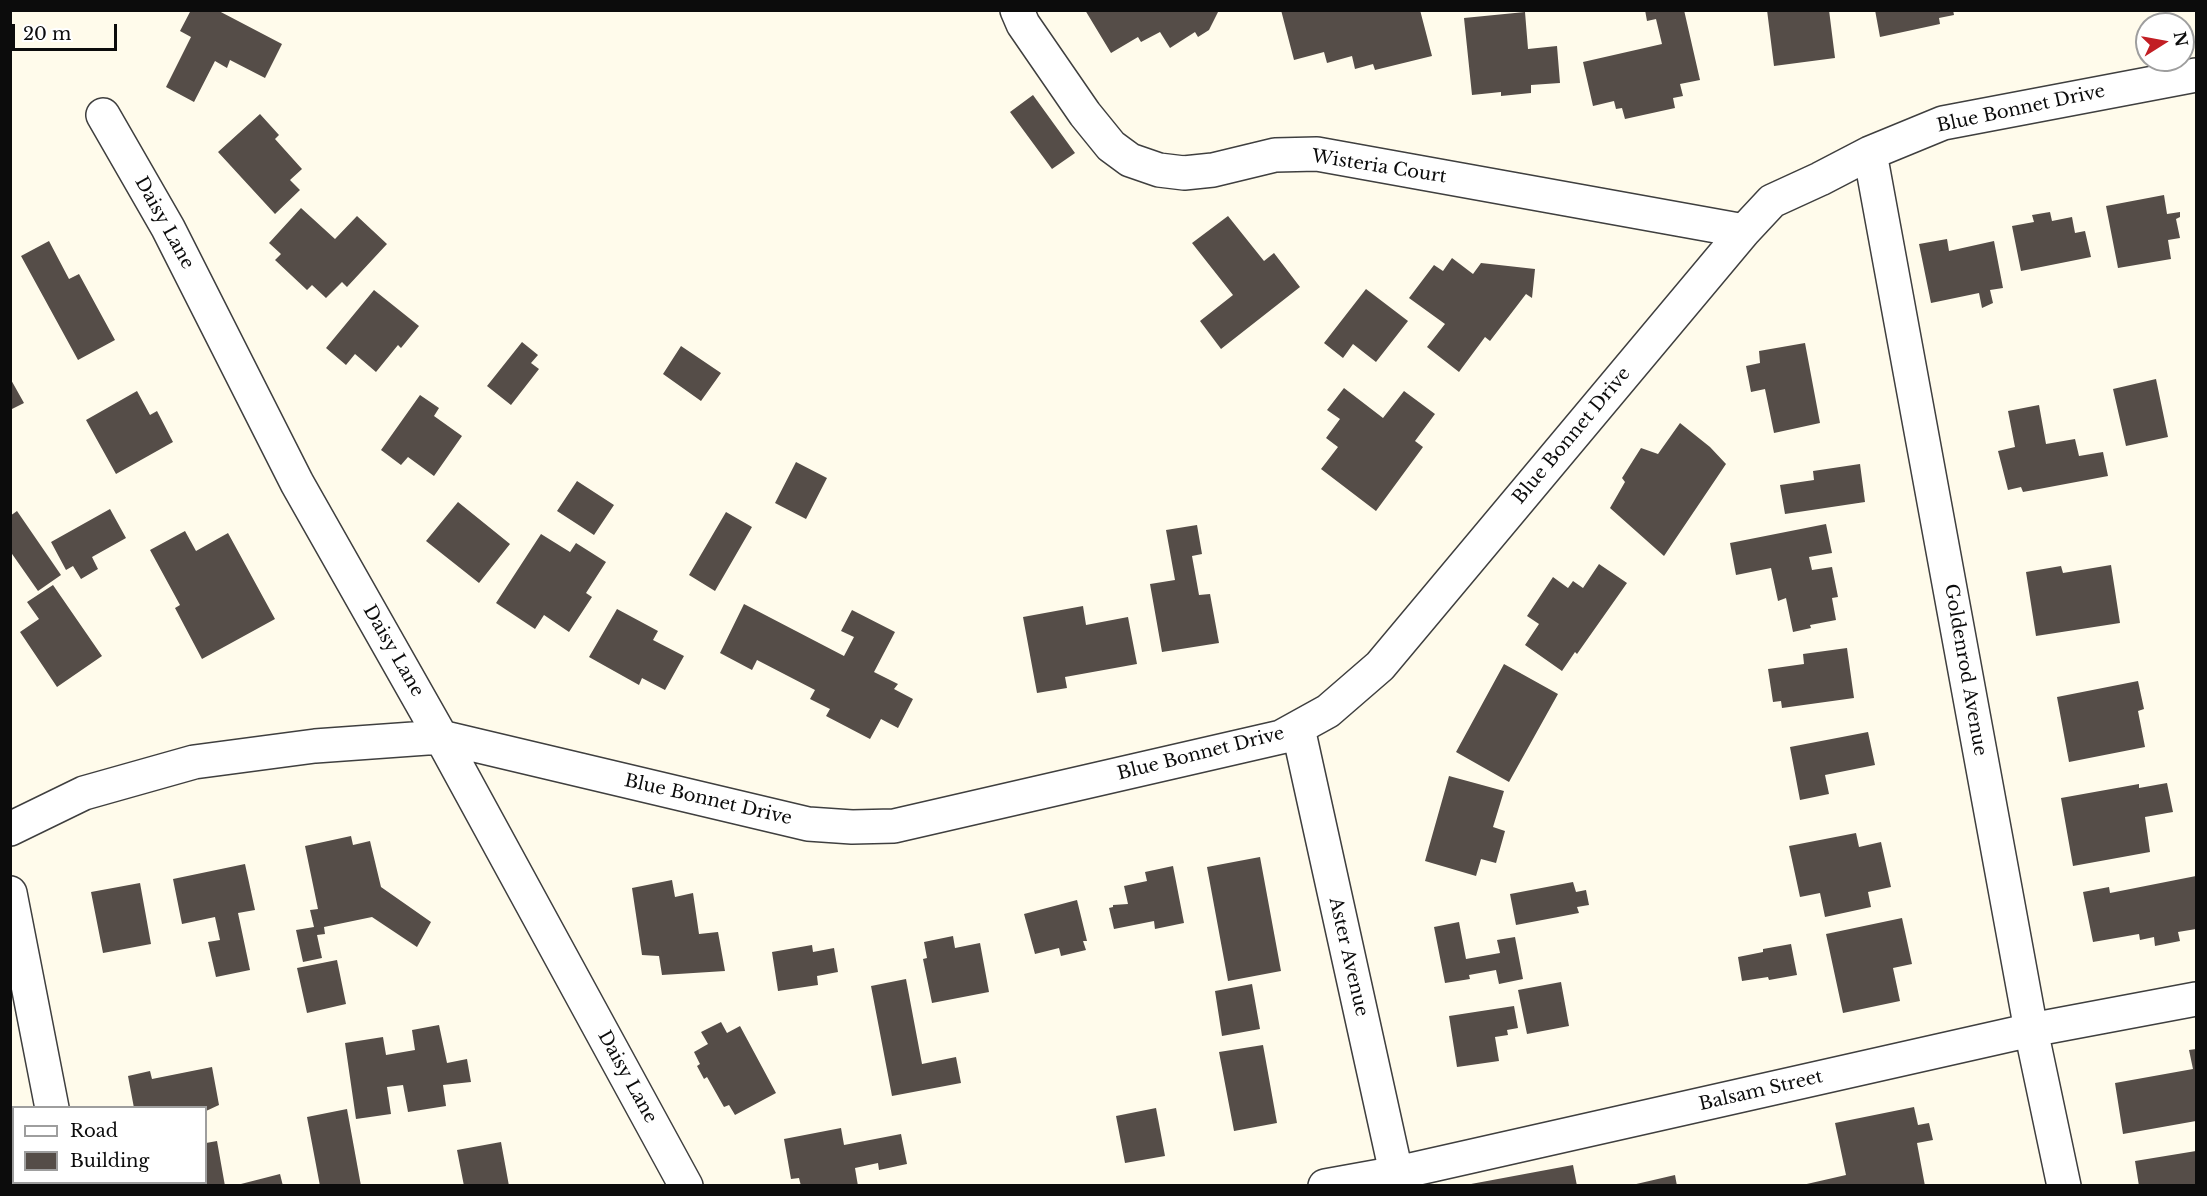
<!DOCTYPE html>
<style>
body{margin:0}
#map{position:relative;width:2207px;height:1196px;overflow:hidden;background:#fffbeb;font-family:"Libre Baskerville",serif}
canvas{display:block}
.frame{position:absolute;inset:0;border:12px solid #0c0c0c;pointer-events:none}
.legend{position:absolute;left:12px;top:1106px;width:195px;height:78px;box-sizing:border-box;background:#fff;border:2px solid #9e9e9e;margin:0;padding:8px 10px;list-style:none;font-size:18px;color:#0c0c0c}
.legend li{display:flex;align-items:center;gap:12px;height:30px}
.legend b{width:30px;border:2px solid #9e9e9e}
.north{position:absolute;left:2135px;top:12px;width:60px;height:60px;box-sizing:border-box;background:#fff;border:2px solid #9e9e9e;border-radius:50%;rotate:79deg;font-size:16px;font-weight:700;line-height:24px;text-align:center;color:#0c0c0c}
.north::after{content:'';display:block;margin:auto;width:21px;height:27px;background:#c21e24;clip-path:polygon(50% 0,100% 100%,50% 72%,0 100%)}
.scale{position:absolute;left:12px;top:24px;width:105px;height:27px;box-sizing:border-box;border:3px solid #0c0c0c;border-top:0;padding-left:8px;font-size:18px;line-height:21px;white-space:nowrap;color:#0c0c0c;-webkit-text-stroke:4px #fff;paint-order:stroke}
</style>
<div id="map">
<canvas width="2207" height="1196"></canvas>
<div class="frame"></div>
<ul class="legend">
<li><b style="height:8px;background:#fff"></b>Road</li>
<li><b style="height:16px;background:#554d48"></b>Building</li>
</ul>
<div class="north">N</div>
<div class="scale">20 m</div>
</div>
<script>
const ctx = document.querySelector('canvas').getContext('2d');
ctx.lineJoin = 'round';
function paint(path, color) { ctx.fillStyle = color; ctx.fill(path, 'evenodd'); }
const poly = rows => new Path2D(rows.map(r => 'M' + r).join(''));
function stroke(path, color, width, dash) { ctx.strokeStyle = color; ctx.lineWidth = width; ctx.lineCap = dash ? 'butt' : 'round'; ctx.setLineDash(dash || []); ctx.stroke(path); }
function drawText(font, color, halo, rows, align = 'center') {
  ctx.font = font + ' "Libre Baskerville",serif'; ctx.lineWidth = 6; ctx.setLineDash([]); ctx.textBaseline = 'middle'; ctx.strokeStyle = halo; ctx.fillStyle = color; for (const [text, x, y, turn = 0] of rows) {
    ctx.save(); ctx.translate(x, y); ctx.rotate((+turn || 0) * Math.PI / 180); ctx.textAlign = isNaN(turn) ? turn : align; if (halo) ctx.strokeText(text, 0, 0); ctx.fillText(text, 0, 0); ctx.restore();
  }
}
paint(poly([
 [191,10,217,10,282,44,265,78,230,60,227,68,215,61,194,102,166,87,191,37,180,31],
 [1085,10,1219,10,1209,30,1198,37,1195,32,1170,48,1160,32,1141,42,1138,37,1111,53],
 [1281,10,1420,10,1432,56,1375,70,1373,64,1355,69,1352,56,1327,63,1324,52,1294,60],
 [1645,10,1684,10,1700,80,1680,84,1683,96,1673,98,1675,108,1625,119,1622,108,1616,109,1614,101,1593,106,1583,62,1662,44,1656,19,1647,21],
 [1767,10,1829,10,1835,58,1774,66],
 [1875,10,1953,10,1954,15,1939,18,1940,24,1880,37],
 [1525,12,1528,49,1557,46,1560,83,1531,85,1531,93,1501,96,1501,92,1472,95,1464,18],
 [1033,95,1075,153,1052,169,1010,112],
 [260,114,279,135,275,139,302,169,290,180,300,190,275,214,218,152],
 [2164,195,2167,214,2180,212,2180,217,2176,219,2180,238,2168,240,2171,259,2118,268,2106,206],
 [301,208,335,239,357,216,387,244,347,287,342,282,326,298,312,285,307,290,275,260,281,254,269,243],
 [2050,212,2052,221,2072,217,2075,233,2085,231,2091,257,2021,271,2012,226,2034,222,2032,215],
 [1228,216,1264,261,1274,253,1300,287,1221,349,1200,321,1233,295,1192,243],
 [1947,239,1949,251,1994,241,2003,288,1990,290,1993,303,1982,308,1979,293,1931,303,1919,244],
 [49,241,69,279,79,274,115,340,78,360,21,256],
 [1452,258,1473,274,1481,263,1535,269,1532,298,1526,294,1490,341,1485,337,1459,372,1427,347,1445,324,1409,298,1434,265,1443,271],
 [1366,289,1408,321,1376,362,1353,344,1343,358,1324,343],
 [374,290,419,326,401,348,398,345,376,372,355,354,346,365,326,348],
 [522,342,538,355,531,363,539,369,511,405,487,386],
 [1805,343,1820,423,1774,433,1765,389,1751,392,1746,366,1760,363,1759,351],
 [681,346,721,373,701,401,663,374],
 [10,378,24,403,10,410],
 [2156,379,2168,437,2126,446,2113,389],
 [1344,388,1383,418,1404,391,1435,414,1415,441,1423,447,1376,511,1321,469,1338,447,1326,438,1340,419,1327,410],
 [137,391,150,415,157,411,173,442,116,474,86,420],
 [420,395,439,408,434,416,462,436,434,476,408,457,401,465,381,450],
 [2039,405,2046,444,2075,439,2079,456,2103,452,2108,476,2023,492,2021,487,2008,490,1998,451,2015,447,2008,411],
 [1680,423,1710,447,1726,464,1664,556,1610,508,1625,482,1622,478,1641,448,1658,454],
 [796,462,827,478,806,519,775,503],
 [1860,464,1865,502,1785,514,1780,485,1814,480,1813,471],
 [577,481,614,505,594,535,557,511],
 [458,502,510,544,479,583,426,541],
 [110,509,126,538,92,557,98,569,81,579,73,566,66,570,51,542],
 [17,511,61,575,38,591,10,551,10,516],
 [726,512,752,527,715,591,689,575],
 [1826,524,1832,553,1809,557,1812,570,1832,567,1838,597,1832,598,1836,620,1810,625,1811,628,1793,632,1786,598,1778,601,1771,568,1736,575,1730,543],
 [1197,525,1202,554,1192,556,1199,595,1210,594,1219,643,1162,652,1150,584,1175,580,1166,530],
 [185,531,196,551,228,533,275,619,202,659,175,608,180,605,150,550],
 [541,534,570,552,576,543,606,562,586,593,592,597,569,632,544,615,535,629,496,603],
 [1599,564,1627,583,1577,654,1575,652,1562,671,1525,645,1539,624,1527,616,1553,577,1568,588,1573,581,1583,588],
 [2111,565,2120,623,2036,636,2026,572,2061,566,2063,573],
 [53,585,102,656,57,687,20,632,39,619,27,602],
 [744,604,844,656,854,637,841,631,852,610,895,632,874,672,898,684,894,689,913,699,898,728,881,719,870,739,826,716,830,709,810,699,815,690,757,660,752,670,720,653],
 [1083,606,1086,625,1128,617,1137,664,1065,677,1067,688,1037,693,1023,617],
 [617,609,658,631,653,640,684,656,665,690,642,678,639,685,589,657],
 [1847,648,1854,698,1782,708,1781,701,1773,702,1768,669,1804,664,1803,654],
 [1504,664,1558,694,1509,782,1456,752],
 [2138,681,2144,709,2138,711,2145,747,2069,762,2057,697],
 [1868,732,1875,765,1825,775,1829,794,1800,800,1790,747],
 [1449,776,1504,791,1493,827,1505,831,1496,863,1481,859,1476,876,1425,861],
 [2167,783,2173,812,2145,817,2150,852,2073,866,2061,798,2139,784,2139,788],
 [1856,833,1859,847,1881,842,1891,887,1868,892,1871,907,1825,917,1820,893,1800,897,1789,846],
 [351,836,353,845,370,841,381,887,431,922,417,947,372,917,324,927,325,934,317,935,322,958,303,962,296,930,314,927,310,910,318,909,305,846],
 [1260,857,1281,971,1228,981,1207,867],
 [245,864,255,910,238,913,250,970,216,977,208,942,220,940,215,917,182,924,173,879],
 [1173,866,1184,923,1155,929,1154,921,1114,929,1109,908,1113,907,1113,905,1128,904,1124,886,1147,881,1145,872],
 [2196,876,2196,929,2178,932,2180,941,2155,946,2154,937,2140,940,2139,934,2093,942,2083,892,2109,887,2110,893],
 [672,880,675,897,693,893,699,934,718,932,725,971,662,975,659,956,642,955,632,888],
 [1573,882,1576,892,1586,890,1589,905,1577,907,1579,913,1516,925,1510,894],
 [140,883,151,944,103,953,91,892],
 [1077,900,1087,941,1083,941,1086,950,1061,956,1059,948,1035,954,1024,914],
 [1902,918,1912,964,1893,968,1900,1001,1843,1013,1826,934],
 [1459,922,1466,959,1500,953,1497,940,1515,937,1523,979,1499,984,1496,970,1469,975,1470,979,1445,983,1434,927],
 [953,936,955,948,980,943,989,992,932,1003,923,959,927,958,924,942],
 [1791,944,1797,975,1769,980,1768,977,1742,981,1738,957,1763,952,1763,949],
 [812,945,813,952,834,948,838,972,817,976,818,985,778,991,772,952],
 [337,960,346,1004,307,1013,297,968],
 [906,979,922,1064,956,1057,961,1083,892,1096,871,986],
 [1561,982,1569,1026,1527,1034,1518,990],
 [1252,984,1260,1029,1222,1036,1215,991],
 [1514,1006,1518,1028,1507,1030,1508,1035,1495,1037,1499,1061,1457,1067,1449,1016],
 [721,1022,727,1033,740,1026,776,1093,735,1115,729,1105,724,1107,707,1077,704,1079,697,1066,700,1064,694,1052,708,1044,701,1032],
 [439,1025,447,1063,467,1059,471,1082,443,1085,446,1106,408,1112,403,1085,387,1087,391,1114,356,1119,345,1043,383,1037,386,1055,415,1050,412,1030],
 [1263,1045,1277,1123,1234,1131,1219,1052],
 [2196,1049,2196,1121,2123,1134,2115,1083,2193,1069,2189,1050],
 [212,1067,219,1105,206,1111,206,1108,134,1108,128,1076,150,1071,152,1079],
 [1914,1107,1918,1125,1929,1123,1933,1140,1917,1143,1925,1186,1798,1186,1846,1175,1835,1123],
 [1156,1108,1165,1156,1125,1163,1116,1116],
 [347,1109,361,1186,320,1186,307,1117],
 [841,1128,844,1145,901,1134,907,1164,879,1170,878,1163,855,1168,858,1186,801,1186,799,1178,791,1179,784,1139],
 [217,1141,225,1186,130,1186,129,1182,206,1182,206,1143],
 [501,1142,509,1186,464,1186,457,1150],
 [2196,1151,2196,1186,2139,1186,2135,1161],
 [1573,1165,1577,1186,1471,1186,1471,1184],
 [280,1174,283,1186,237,1186,237,1185],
 [1675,1175,1677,1186,1632,1186,1632,1185]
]), '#554d48');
const minor = poly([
 [1017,10,1023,24,1085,114,1111,146,1130,160,1159,170,1184,173,1213,170,1275,155,1317,154,1744,231],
 [103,115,168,228,297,483,441,737,686,1186],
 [1870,153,2031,1030,2064,1186],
 [1298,728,1399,1186],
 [10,829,84,793,194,762,315,746,441,737,808,824,852,827,894,826,1281,737,1328,711,1380,666,1744,231,1772,201,1820,179,1870,153,1943,123,2196,75],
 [10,893,52,1108],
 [66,1182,67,1186],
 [1325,1186,1397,1173,2031,1030,2196,999]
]);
stroke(minor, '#3f3f3f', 36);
stroke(minor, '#fff', 33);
drawText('18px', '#0c0c0c', '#fff', [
 ["Blue Bonnet Drive",2021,109,-12],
 ["Wisteria Court",1379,167,9],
 ["Daisy Lane",164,223,61],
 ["Blue Bonnet Drive",1572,436,-50],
 ["Daisy Lane",393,651,60],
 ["Goldenrod Avenue",1965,670,80],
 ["Blue Bonnet Drive",1201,754,-14],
 ["Blue Bonnet Drive",708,800,13],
 ["Aster Avenue",1348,957,77],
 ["Daisy Lane",627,1077,61],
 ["Balsam Street",1761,1091,-13]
]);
</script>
